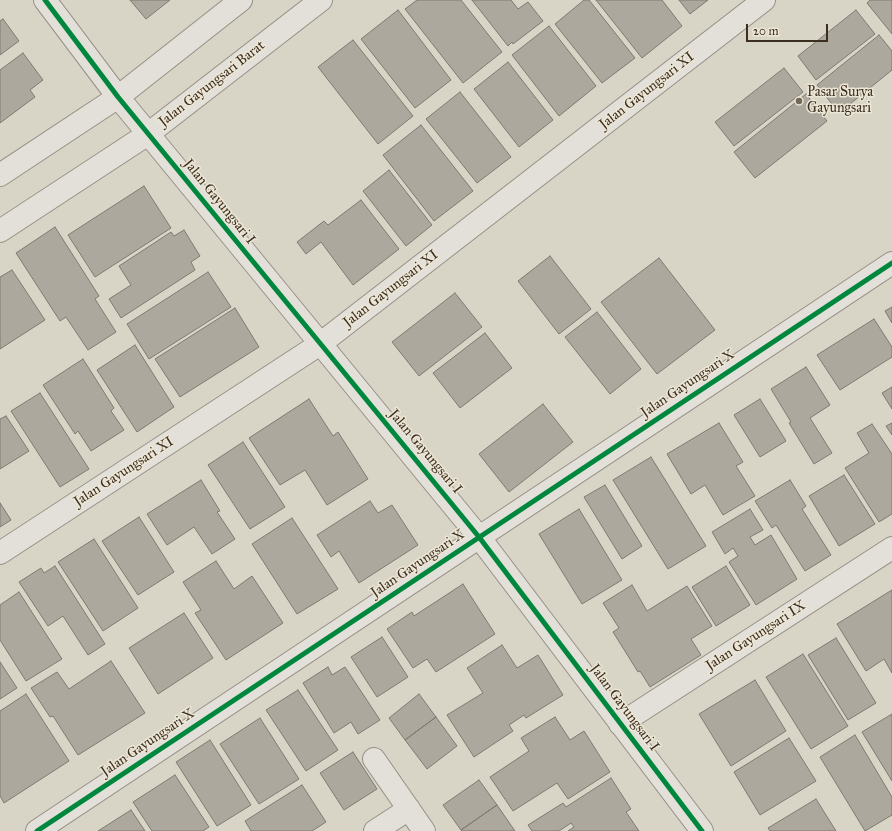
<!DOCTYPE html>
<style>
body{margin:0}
#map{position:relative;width:892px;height:831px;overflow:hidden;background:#d9d5c6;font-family:"IM FELL Great Primer",serif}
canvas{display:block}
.scale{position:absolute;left:746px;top:24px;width:82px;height:18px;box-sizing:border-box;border:2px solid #3d2e22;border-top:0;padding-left:5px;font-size:12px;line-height:14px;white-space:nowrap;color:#3d2e22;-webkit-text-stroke:3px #ece6d5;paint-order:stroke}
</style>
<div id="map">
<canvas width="892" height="831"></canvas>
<div class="scale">20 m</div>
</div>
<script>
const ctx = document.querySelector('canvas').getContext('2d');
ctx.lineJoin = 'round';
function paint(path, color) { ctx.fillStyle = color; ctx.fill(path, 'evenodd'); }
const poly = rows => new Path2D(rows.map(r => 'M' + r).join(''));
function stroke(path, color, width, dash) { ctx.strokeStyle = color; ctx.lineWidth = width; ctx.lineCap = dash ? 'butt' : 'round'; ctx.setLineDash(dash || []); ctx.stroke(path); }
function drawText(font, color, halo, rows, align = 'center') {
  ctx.font = font + ' "IM FELL Great Primer",serif'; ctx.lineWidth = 3; ctx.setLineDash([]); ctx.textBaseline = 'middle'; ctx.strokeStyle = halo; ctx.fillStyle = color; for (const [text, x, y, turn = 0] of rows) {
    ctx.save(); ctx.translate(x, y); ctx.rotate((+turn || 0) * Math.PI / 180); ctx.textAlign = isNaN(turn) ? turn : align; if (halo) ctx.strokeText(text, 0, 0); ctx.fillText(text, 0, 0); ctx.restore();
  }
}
const building = poly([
 [130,0,170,0,146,19,130,0],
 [417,0,461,0,502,52,463,83,405,9,417,0],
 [472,0,511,0,518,9,528,2,543,21,513,44,512,42,508,46,472,0],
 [584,0,589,0,635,58,602,83,555,24,584,0],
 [596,0,662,0,682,26,642,58,596,0],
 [679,0,708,0,690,14,679,0],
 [870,0,892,0,892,34,867,3,870,0],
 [398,10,451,80,415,108,361,39,398,10],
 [856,10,875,34,816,80,798,56,856,10],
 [3,19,19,41,0,55,0,21,3,19],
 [549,26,596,86,559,116,512,55,549,26],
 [879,35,892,51,892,70,839,113,817,85,879,35],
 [353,40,413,116,378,144,318,67,353,40],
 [23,53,43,80,30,90,35,97,0,123,0,70,23,53],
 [508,62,553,120,519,147,474,89,508,62],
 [784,68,803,92,734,146,715,122,784,68],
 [460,92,511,157,477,183,426,119,460,92],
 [806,94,827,121,755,178,734,152,806,94],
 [421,125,473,191,434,221,383,155,421,125],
 [389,170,432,225,406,246,363,191,389,170],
 [144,186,171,228,95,277,68,235,144,186],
 [361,200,399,249,353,285,321,242,306,254,297,242,324,221,328,225,361,200],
 [55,227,99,296,95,299,116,332,88,350,66,317,60,321,16,253,55,227],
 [184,230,200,256,191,262,195,270,121,318,109,299,131,285,119,266,171,232,174,236,184,230],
 [550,256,591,309,559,334,518,281,550,256],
 [659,258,715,330,657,374,601,302,659,258],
 [12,270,45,320,0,349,0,277,12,270],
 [208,272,231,307,149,359,127,324,208,272],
 [455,293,482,327,419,376,392,342,455,293],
 [892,307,892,323,885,311,892,307],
 [235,308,259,347,180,397,155,359,235,308],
 [597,312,641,369,610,394,565,337,597,312],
 [874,319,892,347,892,357,840,390,817,355,874,319],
 [485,333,512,368,460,408,433,373,485,333],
 [135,345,174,407,137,432,97,370,135,345],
 [83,359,114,408,111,411,124,430,91,451,78,431,75,434,43,385,83,359],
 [806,367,830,405,810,418,832,453,814,464,789,423,791,422,771,389,806,367],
 [892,387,892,409,882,393,892,387],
 [40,393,89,469,60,487,11,411,40,393],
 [309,399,333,436,338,432,368,479,327,505,305,470,280,485,249,438,309,399],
 [760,399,786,441,760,457,734,415,760,399],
 [543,404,573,442,509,492,479,454,543,404],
 [6,416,29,451,0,469,0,419,6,416],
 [719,423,743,462,736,466,755,496,723,515,705,485,691,494,667,454,719,423],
 [892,423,892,435,886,426,892,423],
 [872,424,892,454,892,514,879,522,845,468,869,453,857,433,872,424],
 [243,442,285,507,250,529,208,465,243,442],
 [651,457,706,546,668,569,613,480,651,457],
 [844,475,875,524,839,546,809,496,844,475],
 [201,480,220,511,217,512,235,539,212,554,194,527,167,545,147,514,201,480],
 [790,480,806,506,802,509,831,555,805,571,776,525,772,528,755,501,790,480],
 [605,485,642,546,622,559,584,497,605,485],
 [370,501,378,513,392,505,418,545,359,583,339,551,331,557,317,535,370,501],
 [0,503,11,520,0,527,0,503],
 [579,509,622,580,582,604,539,534,579,509],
 [750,509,763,530,750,537,755,545,771,535,797,579,756,605,729,562,738,556,733,548,725,554,712,532,750,509],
 [139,517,174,572,138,595,102,541,139,517],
 [292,518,338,589,297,614,252,544,292,518],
 [94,539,138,608,103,631,58,562,94,539],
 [216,561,234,589,252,576,283,623,226,660,195,613,201,610,183,582,216,561],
 [55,566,105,644,88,655,63,616,48,626,19,582,41,568,44,573,55,566],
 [726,566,750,605,716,626,692,587,726,566],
 [463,584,495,634,436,672,427,659,413,668,387,629,412,612,414,616,463,584],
 [632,585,647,611,687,586,712,626,691,639,701,655,650,687,640,671,638,672,613,632,619,628,603,603,632,585],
 [892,590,892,673,884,659,866,671,837,624,892,590],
 [19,592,62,659,26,681,0,640,0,605,19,592],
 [184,613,213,658,158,694,129,648,184,613],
 [382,637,408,677,377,697,351,657,382,637],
 [836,638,876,703,848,720,808,655,836,638],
 [502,645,517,668,538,655,563,695,526,718,524,715,509,725,513,731,474,757,447,715,483,693,467,668,502,645],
 [803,654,848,726,811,749,766,677,803,654],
 [111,661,145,713,78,755,53,716,50,717,31,688,57,672,69,689,111,661],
 [0,662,17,688,0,699,0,662],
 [328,667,332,675,345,667,380,720,358,734,351,722,334,733,303,683,328,667],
 [755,680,786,731,731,766,699,714,755,680],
 [298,690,338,750,306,771,266,710,298,690],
 [26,694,69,761,4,803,0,796,0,711,26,694],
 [419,694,436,717,405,740,389,718,419,694],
 [892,714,892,781,862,732,892,714],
 [436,717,457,746,427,769,405,740,436,717],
 [555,717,570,740,584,731,610,772,568,799,557,783,513,811,490,777,529,751,521,738,555,717],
 [260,718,299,779,259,804,220,744,260,718],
 [855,735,892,797,892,815,865,831,820,757,855,735],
 [789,738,816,781,760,815,734,772,789,738],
 [210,740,251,805,217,826,176,762,210,740],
 [353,752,377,789,344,810,320,773,353,752],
 [175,775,209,827,203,831,152,831,133,802,175,775],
 [611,778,631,809,626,812,639,831,568,831,574,827,571,823,559,831,532,831,528,825,563,803,566,807,611,778],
 [479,780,497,805,461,830,443,805,479,780],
 [302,785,326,822,312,831,251,831,245,821,302,785],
 [816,799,836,831,770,831,768,828,816,799],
 [497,805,515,831,462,831,461,830,497,805],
 [131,810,145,831,98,831,131,810]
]);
paint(building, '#aca89e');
stroke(building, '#7e7a71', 1);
const minor = poly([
 [45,0,118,97,479,537,702,831],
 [0,175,118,97,241,0],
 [0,231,148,134,321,0],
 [0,553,320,344,764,0],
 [620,724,892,548],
 [374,759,424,831],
 [37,831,892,263],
 [375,831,409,809]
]);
stroke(minor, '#959086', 24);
stroke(minor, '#e3e0d9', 22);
stroke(poly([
 [45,0,118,97,479,537,702,831],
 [37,831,892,263]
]), '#00873e', 5);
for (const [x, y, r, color] of [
 [799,101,4,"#74685b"]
]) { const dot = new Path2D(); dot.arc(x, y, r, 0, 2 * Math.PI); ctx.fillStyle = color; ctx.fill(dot); stroke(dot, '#ece6d5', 1.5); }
drawText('14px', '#3d2e22', '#ece6d5', [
 ["Jalan Gayungsari Barat",212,84,-38],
 ["Jalan Gayungsari XI",647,91,-38],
 ["Jalan Gayungsari I",219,202,51],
 ["Jalan Gayungsari XI",391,289,-38],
 ["Jalan Gayungsari X",688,384,-34],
 ["Jalan Gayungsari I",425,452,50],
 ["Jalan Gayungsari XI",124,472,-33],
 ["Jalan Gayungsari X",418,564,-34],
 ["Jalan Gayungsari IX",756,636,-33],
 ["Jalan Gayungsari I",624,708,53],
 ["Jalan Gayungsari X",148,743,-34]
]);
drawText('14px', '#3d2e22', '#ece6d5', [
 ["Pasar Surya",807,93],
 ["Gayungsari",807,109]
], 'left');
</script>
